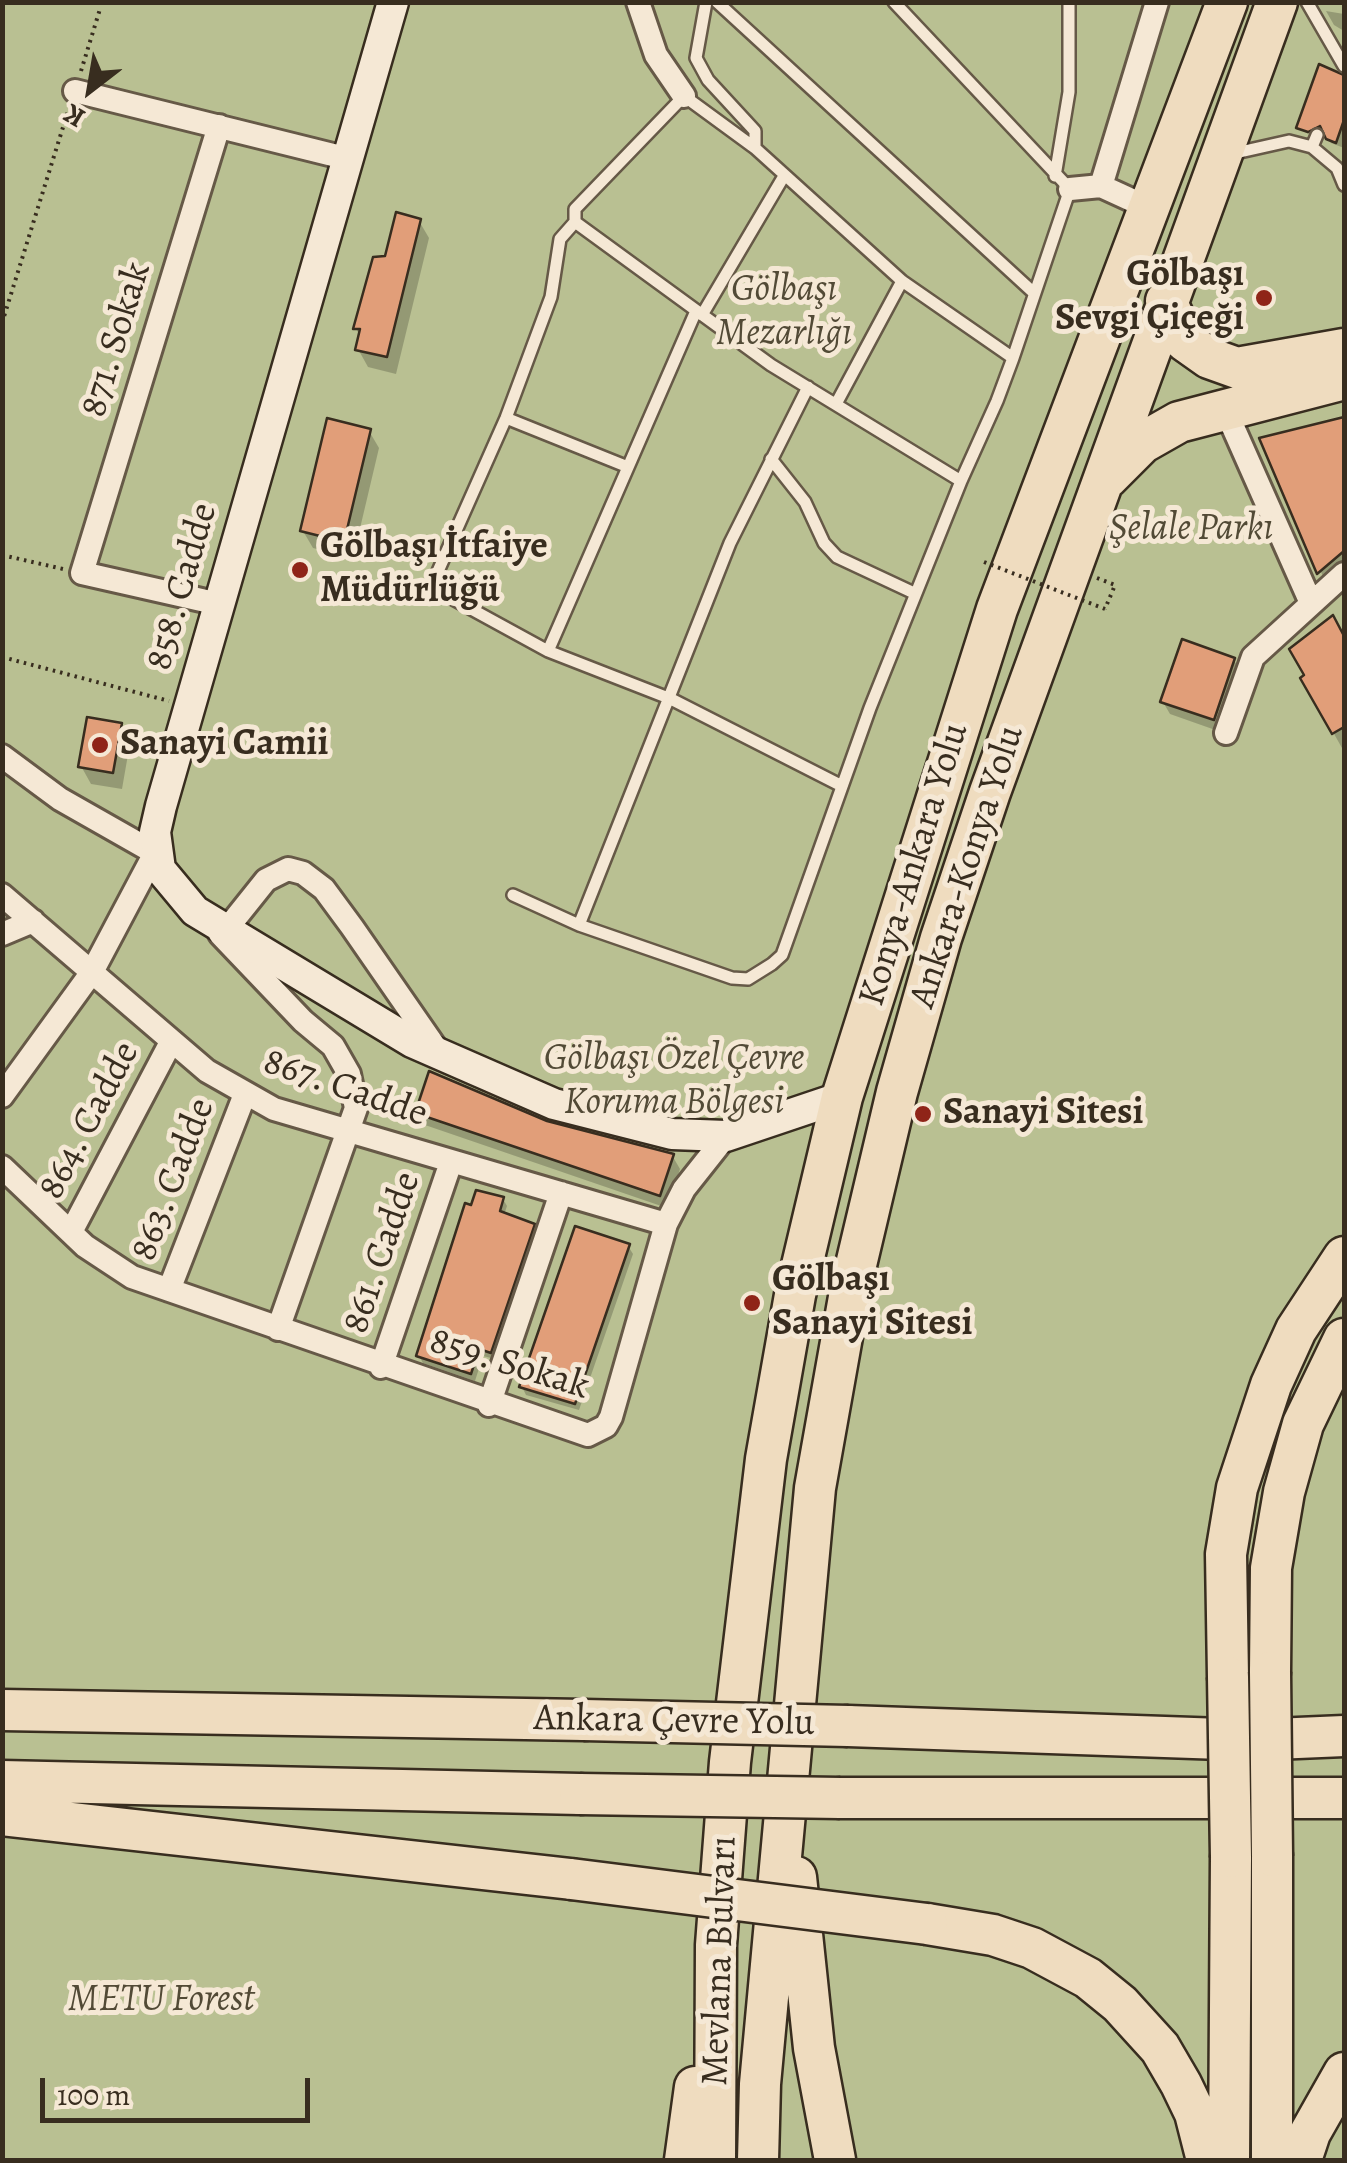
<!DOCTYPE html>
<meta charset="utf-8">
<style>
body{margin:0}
#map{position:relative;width:1347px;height:2163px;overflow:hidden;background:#efdcbf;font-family:Alegreya,serif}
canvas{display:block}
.frame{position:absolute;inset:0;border:5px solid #382d1f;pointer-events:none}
.north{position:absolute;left:40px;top:40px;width:100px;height:100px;-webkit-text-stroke:8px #f5e8d5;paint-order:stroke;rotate:211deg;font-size:28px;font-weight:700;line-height:40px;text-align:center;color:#382d1f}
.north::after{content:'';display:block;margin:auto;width:35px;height:45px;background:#382d1f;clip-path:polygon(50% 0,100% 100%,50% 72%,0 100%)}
.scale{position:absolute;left:40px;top:2078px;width:270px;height:45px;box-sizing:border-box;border:5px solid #382d1f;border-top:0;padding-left:12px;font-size:30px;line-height:35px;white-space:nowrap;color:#382d1f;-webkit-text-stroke:8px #f5e8d5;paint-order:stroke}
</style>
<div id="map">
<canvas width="1347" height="2163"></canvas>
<div class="frame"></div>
<div class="north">K</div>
<div class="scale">100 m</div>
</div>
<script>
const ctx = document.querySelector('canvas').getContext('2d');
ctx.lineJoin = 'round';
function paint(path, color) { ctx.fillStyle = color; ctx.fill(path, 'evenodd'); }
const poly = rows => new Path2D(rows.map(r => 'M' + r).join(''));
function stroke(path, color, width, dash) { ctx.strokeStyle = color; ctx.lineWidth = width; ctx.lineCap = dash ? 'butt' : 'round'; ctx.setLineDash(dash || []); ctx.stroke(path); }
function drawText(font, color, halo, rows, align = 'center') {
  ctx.font = font + ' Alegreya,serif'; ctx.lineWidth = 10; ctx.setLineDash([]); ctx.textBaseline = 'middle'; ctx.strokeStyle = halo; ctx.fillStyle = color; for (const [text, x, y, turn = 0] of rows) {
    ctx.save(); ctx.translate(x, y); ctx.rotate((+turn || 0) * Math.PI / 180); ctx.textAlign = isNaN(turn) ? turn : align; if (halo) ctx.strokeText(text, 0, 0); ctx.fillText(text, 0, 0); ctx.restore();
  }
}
paint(poly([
 [3,3,1344,3,1344,2160,3,2160]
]), '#b9c092');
paint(poly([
 [1326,11,1344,14,1344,31,1334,25],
 [1320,68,1344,77,1344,148,1331,143,1324,130,1312,136,1298,128],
 [419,221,429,238,396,374,368,367,358,349,361,337,356,329,387,258],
 [1344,419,1344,576,1329,590,1262,439],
 [369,431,379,448,353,558,313,548,303,531],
 [1332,619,1344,641,1342,748,1303,679],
 [1234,660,1241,673,1221,732,1170,714,1163,702],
 [120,726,130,743,122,789,91,784,81,766],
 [418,1113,546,1124,673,1157,680,1169,667,1208,425,1125],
 [503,1199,507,1206,504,1215,533,1226,537,1234,495,1359,483,1356,475,1381,423,1363,419,1356,472,1208],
 [628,1246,633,1254,579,1410,526,1395,522,1387]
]), '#0003');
const building = poly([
 [1319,64,1344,75,1344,120,1336,143,1326,139,1320,126,1308,132,1296,128,1319,64],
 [396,212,421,219,387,357,355,350,360,329,353,329,373,257,385,256,396,212],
 [1344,417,1344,551,1317,574,1259,438,1344,417],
 [327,418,371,429,344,542,300,531,327,418],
 [1333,615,1344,636,1344,727,1332,734,1300,678,1304,675,1289,649,1333,615],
 [1182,639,1235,658,1214,720,1160,702,1182,639],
 [87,717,122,723,113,773,78,767,87,717],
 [429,1071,547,1121,674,1154,660,1196,415,1113,429,1071],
 [476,1190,504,1197,500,1211,535,1224,491,1353,479,1349,471,1374,416,1356,465,1203,471,1205,476,1190],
 [575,1226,630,1244,575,1404,519,1387,575,1226]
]);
paint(building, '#e19e79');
stroke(building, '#382d1f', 2.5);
const lane = poly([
 [706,2,696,58,708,80,755,131,755,148],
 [717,2,1034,293],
 [894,2,1070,189,1013,358,997,401,961,481,771,365,575,222,575,209,684,96,755,148,902,281,1013,358],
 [1307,2,1344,66],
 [1312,147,1337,168,1344,185],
 [1231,154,1289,141,1312,147,1317,135],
 [1055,176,1069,92,1069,2],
 [575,222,560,239,551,297,506,418,431,587,548,651,671,699,842,786],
 [702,315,784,176],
 [836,404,902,281],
 [506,418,628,467],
 [771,459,805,502,824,543,837,557,914,593],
 [548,651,696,311],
 [513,895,579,925,732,978,748,979,772,964,782,955,870,708,961,481],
 [579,925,730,543,808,387]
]);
const street = poly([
 [638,2,656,55,684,96],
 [75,91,349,159],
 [219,126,82,573,219,604],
 [1070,189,1101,186],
 [1149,208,1101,186,1157,2],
 [1225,409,1311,603],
 [1226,733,1253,657,1344,574],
 [2,756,60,799,155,853,92,972,2,1096],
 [2,895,207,1071,274,1109,666,1224],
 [226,930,266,880,288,869,303,873,324,889,352,927,442,1057],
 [2,934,33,921],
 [220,934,303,1021,333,1046,349,1074,356,1108,278,1329],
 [2,1167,85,1246,132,1277,588,1435,606,1426,611,1417,666,1224,684,1189,726,1136],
 [71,1232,171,1042],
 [169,1290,245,1094],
 [381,1367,451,1162],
 [489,1405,561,1193]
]);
const secondary = poly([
 [393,2,161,806,155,832,160,869,195,911,412,1042,554,1104,672,1134,726,1136,842,1097]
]);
const highway = poly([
 [1166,301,1185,341,1209,358,1237,368,1344,349],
 [1107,478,1142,443,1179,422,1344,379],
 [1270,1672,1271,1568,1284,1492,1303,1424,1344,1339],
 [1228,1677,1226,1554,1237,1488,1271,1385,1296,1330,1344,1257],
 [2,1710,584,1720],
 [848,1726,1251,1740,1344,1736],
 [2,1781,580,1794],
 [840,1798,1344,1798],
 [2,1815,571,1879],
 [1272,1856,1272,2160],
 [796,1877,814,2048,835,2160],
 [927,1924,993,1935,1032,1948,1088,1978,1120,2004,1160,2048,1181,2084,1195,2113,1207,2160],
 [685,2160,695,2087],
 [715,2160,716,1945,730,1762,766,1459,795,1295,842,1097,997,609,1227,2],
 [758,2160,760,2084,815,1488,851,1286,897,1092,941,938,990,792,1277,2],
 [1229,2160,1231,1857],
 [1301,2160,1310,2133,1344,2073]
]);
stroke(lane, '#665947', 16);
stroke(street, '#665947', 28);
stroke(secondary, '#382d1f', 35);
stroke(highway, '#382d1f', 45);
stroke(poly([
 [81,71,100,9],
 [2,323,69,108],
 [2,555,63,569],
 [1097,578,1115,585,1105,609],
 [2,657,169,701]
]), '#382d1f', 4, [2.5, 5]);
stroke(lane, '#f5e8d5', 11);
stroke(street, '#f5e8d5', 22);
stroke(secondary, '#f5e8d5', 30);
stroke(highway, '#efdcbf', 40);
const highwayBridge = poly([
 [1270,1672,1272,1856],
 [1228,1677,1231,1857],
 [584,1720,848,1726],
 [580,1794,840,1798],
 [571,1879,927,1924]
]);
stroke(highwayBridge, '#382d1f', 45, []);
stroke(poly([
 [984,562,1105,609]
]), '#382d1f', 4, [2.5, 5]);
stroke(highwayBridge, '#efdcbf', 40);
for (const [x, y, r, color] of [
 [1264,298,10,"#8f2418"],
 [300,570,10,"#8f2418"],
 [100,745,10,"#8f2418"],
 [923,1114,10,"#8f2418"],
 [752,1303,10,"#8f2418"]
]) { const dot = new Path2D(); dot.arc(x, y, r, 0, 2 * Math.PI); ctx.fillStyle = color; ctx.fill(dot); stroke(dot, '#f5e8d5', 4); }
drawText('bold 38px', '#382d1f', '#f5e8d5', [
 ["Gölbaşı",1244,276,"right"],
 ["Sevgi Çiçeği",1244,320,"right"],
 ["Gölbaşı İtfaiye",320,548],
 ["Müdürlüğü",320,592],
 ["Sanayi Camii",120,745],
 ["Sanayi Sitesi",943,1114],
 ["Gölbaşı",772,1281],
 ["Sanayi Sitesi",772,1325]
], 'left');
drawText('italic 38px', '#524a36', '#f5e8d5', [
 ["Gölbaşı",784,291],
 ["Mezarlığı",784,335],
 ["Şelale Parkı",1191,530],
 ["Gölbaşı Özel Çevre",674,1060],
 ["Koruma Bölgesi",674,1104],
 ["METU Forest",161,2001]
]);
drawText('38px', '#382d1f', '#f5e8d5', [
 ["871. Sokak",117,340,-73],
 ["858. Cadde",183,587,-74],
 ["Konya-Ankara Yolu",915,865,-73],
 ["Ankara-Konya Yolu",968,867,-72],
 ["867. Cadde",345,1089,19],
 ["864. Cadde",90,1121,-62],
 ["863. Cadde",174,1180,-69],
 ["861. Cadde",383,1253,-71],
 ["859. Sokak",509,1365,17],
 ["Ankara Çevre Yolu",674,1722,1],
 ["Mevlana Bulvarı",721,1961,-88]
]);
</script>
